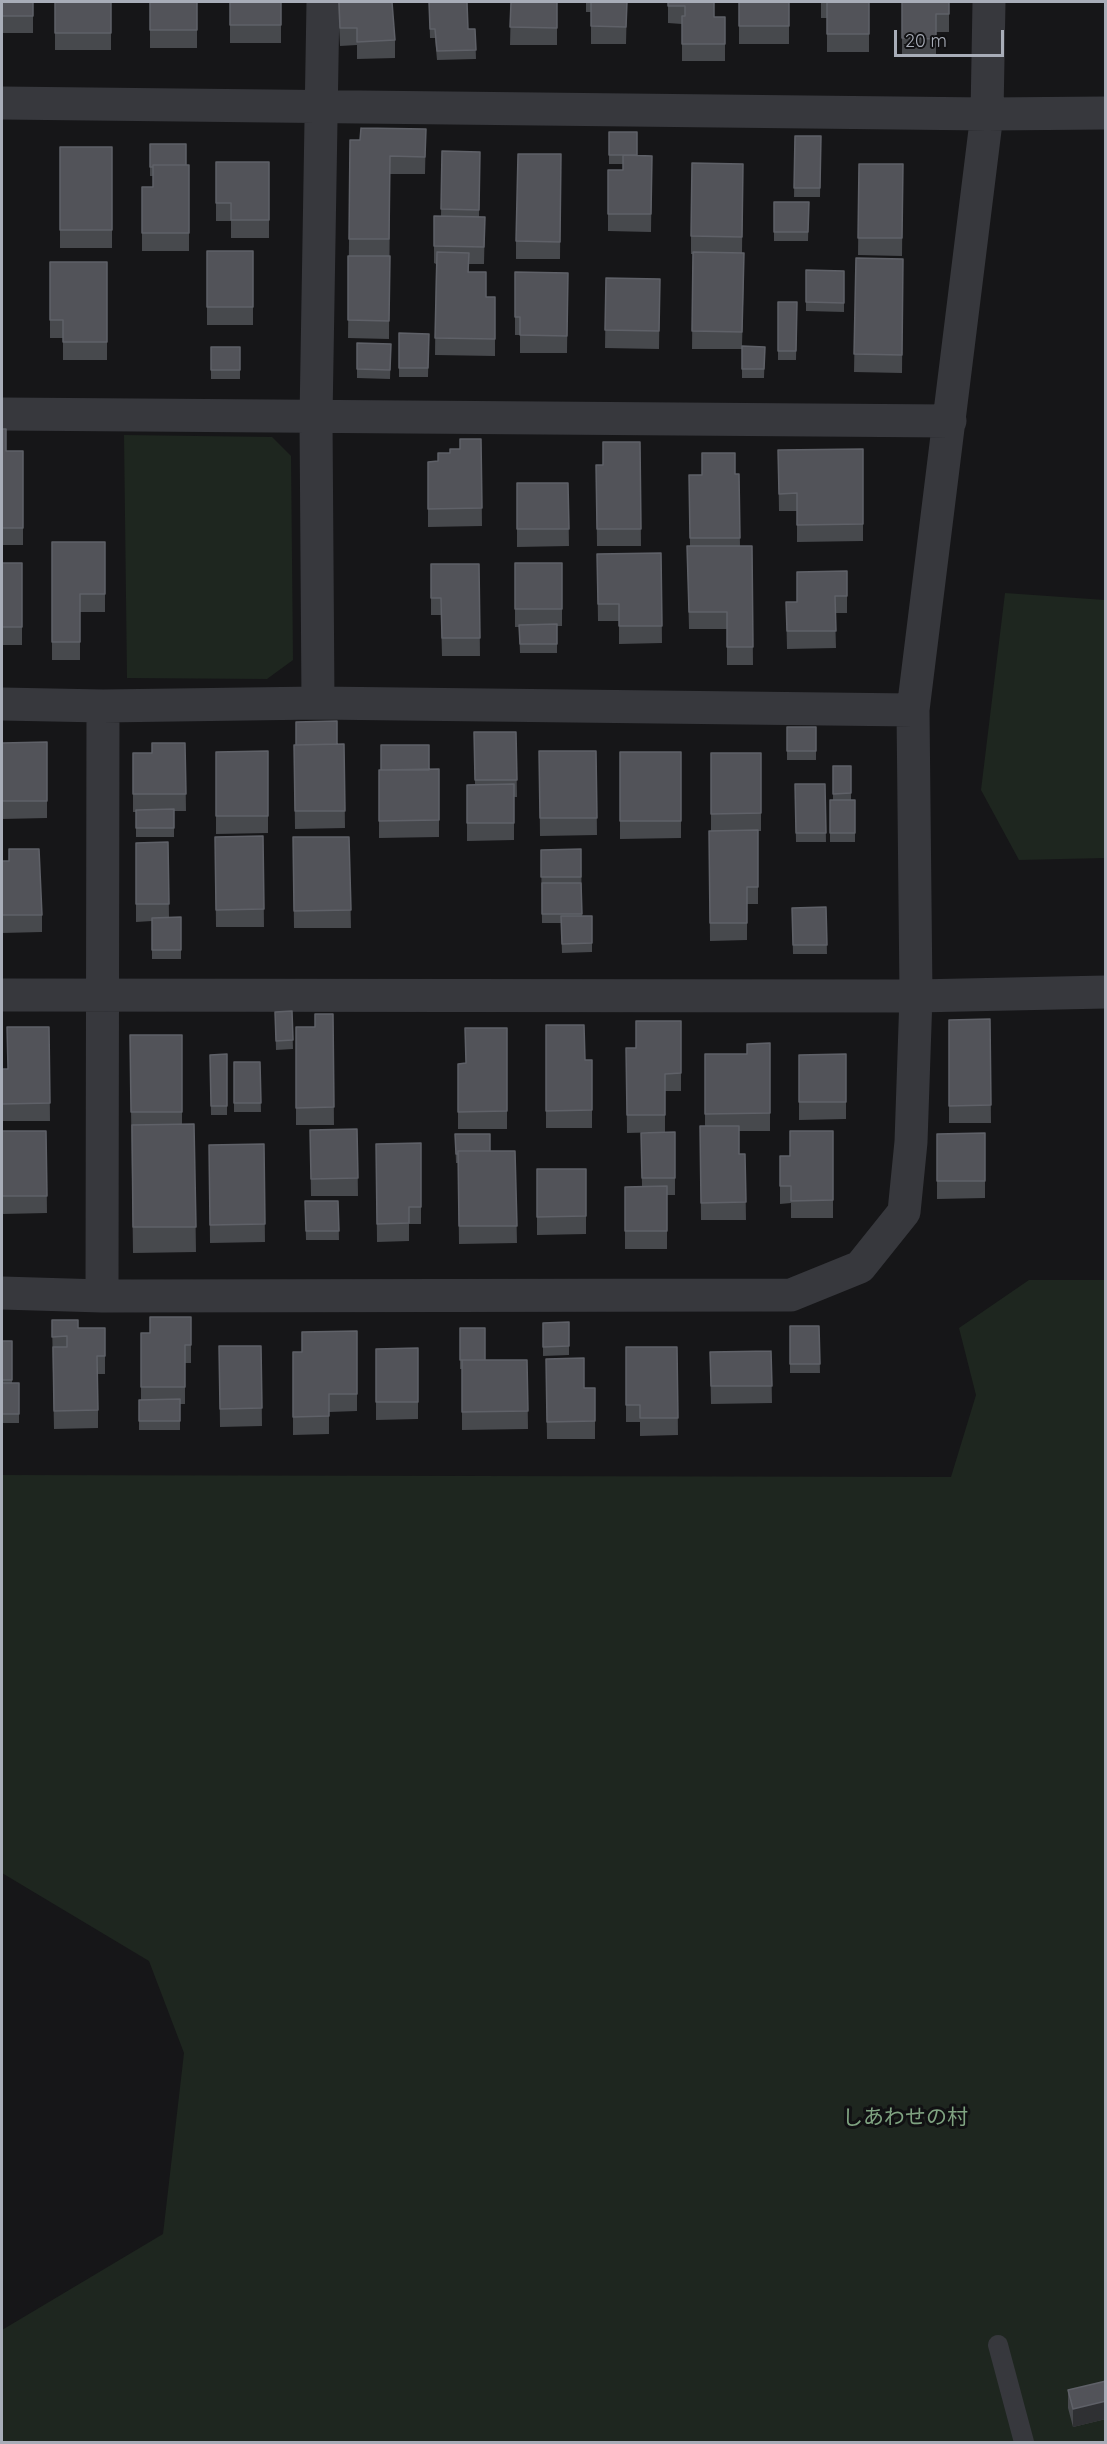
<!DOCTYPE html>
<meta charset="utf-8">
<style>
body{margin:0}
#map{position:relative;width:1107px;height:2444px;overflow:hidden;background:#161618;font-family:Quicksand,sans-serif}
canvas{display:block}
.frame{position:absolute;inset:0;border:3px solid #a8adb8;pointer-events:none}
.scale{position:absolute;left:894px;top:30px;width:110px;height:27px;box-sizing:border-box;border:3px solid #a8adb8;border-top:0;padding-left:8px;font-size:18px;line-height:21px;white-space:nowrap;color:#a8adb8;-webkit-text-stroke:4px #111113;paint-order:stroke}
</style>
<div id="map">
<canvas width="1107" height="2444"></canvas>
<div class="frame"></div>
<div class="scale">20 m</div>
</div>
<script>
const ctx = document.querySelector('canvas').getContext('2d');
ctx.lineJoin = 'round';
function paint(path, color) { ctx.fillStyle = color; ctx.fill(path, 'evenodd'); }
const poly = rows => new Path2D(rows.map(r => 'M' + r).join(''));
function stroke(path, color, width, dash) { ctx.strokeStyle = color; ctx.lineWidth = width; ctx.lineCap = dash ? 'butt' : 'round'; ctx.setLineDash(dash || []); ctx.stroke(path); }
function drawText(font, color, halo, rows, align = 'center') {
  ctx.font = font + ' Quicksand,"Noto Sans JP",sans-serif'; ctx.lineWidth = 6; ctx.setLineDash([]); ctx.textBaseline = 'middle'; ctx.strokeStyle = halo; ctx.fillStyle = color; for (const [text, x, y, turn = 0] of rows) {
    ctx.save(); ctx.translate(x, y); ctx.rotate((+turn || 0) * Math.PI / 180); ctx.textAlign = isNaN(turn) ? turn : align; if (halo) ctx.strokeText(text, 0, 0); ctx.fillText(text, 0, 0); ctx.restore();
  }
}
paint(poly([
 [124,435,272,437,291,456,293,660,267,679,127,678],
 [1005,593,1105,600,1105,858,1019,860,981,790],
 [1029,1280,1105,1280,1105,2442,2,2442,2,2330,163,2234,184,2053,149,1961,2,1873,2,1475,951,1477,976,1395,959,1328]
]), '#1e261f');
stroke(poly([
 [998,2345,1024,2442]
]), '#37383d', 20);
stroke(poly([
 [2,103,987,114,1106,113],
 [2,414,950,421],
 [318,703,316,418,323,2],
 [2,704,103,706,318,703,913,710],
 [2,995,916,996,1106,992],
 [2,1293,102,1296,791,1295,860,1267,904,1212,911,1142,916,996,913,710,987,114,989,2],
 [102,1296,103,706]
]), '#37383d', 33);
paint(poly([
 [2,2,33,2,33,33,2,33],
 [55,2,111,2,111,50,55,50],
 [150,2,197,2,197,48,150,48],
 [230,2,281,2,281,43,230,43],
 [338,2,395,40,395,58,357,59,357,45,340,46],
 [429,2,468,29,475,29,476,59,437,60,435,38,430,38],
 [511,2,557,2,557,45,510,45],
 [586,2,627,2,626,44,591,44,591,12,586,12],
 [668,2,714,2,714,17,725,17,725,61,682,61,682,24,668,23],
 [739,2,789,2,789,44,739,44],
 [821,2,869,2,869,52,827,52,827,18,821,18],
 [902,2,949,2,949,32,936,32,936,56,902,56],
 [426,129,425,174,390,174,389,339,348,338,350,140,360,140],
 [609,132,637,155,652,156,651,232,608,231,608,170,623,170,623,164,609,164],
 [795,136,821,136,820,197,794,197],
 [150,144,186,165,189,165,189,251,142,251,142,187,153,187,153,176,150,176],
 [60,147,112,147,112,248,60,248],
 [442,151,480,152,479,217,485,217,484,264,469,264,469,272,486,297,495,297,495,356,435,355,436,264,434,263,434,216,441,216],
 [561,154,560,259,516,259,516,241],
 [216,162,269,162,269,238,231,238,231,221,216,221],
 [743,164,742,253,744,271,742,346,765,347,764,378,742,378,742,349,692,349,693,254,691,254,691,236],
 [859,164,903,164,902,256,858,255],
 [774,202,809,202,808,241,774,241],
 [207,251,253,251,253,325,207,325],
 [856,258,903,259,902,373,854,372],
 [50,262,107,262,107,360,63,360,63,338,50,338],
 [806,270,844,271,844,312,806,311],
 [515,272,568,273,567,353,520,353,520,335,515,335],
 [606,278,660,279,659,349,605,348],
 [778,302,797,302,796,360,778,360],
 [399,333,429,334,428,377,399,377],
 [357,343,391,344,390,379,357,378],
 [211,347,240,347,240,379,211,379],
 [2,429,6,451,23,451,23,545,2,545],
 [481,439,482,526,428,527,428,462,438,461,450,453,460,449],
 [640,442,641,546,597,546,596,465,603,465],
 [863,449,863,541,797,542,797,511,779,511,778,450],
 [739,474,740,546,752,546,753,665,727,665,727,629,689,629,687,546,690,546,689,475],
 [517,483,568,483,569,546,517,547],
 [52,542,105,542,105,612,80,612,80,660,52,660],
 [661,553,662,643,619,644,619,621,598,621,597,554],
 [2,563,22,563,22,645,2,645],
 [515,563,562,563,562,626,557,626,557,653,520,653,519,627,515,627],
 [431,564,479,564,480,656,442,656,441,615,431,615],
 [847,571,847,613,835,613,836,648,787,649,786,602,797,602],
 [787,727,816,727,816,760,787,760],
 [474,732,516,732,517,797,514,797,514,840,467,841,467,785,475,784],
 [47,742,47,818,2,819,2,743],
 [185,743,186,811,174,811,174,837,136,837,136,812,133,812,133,753,152,753],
 [344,744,345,828,295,829,294,745],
 [268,751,268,833,216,834,216,752],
 [539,751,596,751,597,835,540,836],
 [620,752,681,752,681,838,620,839],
 [711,753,761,753,761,831,758,831,758,904,747,904,747,940,710,941,709,831,711,831],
 [833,766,851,766,851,800,855,800,855,842,830,842,830,800,833,800],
 [439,769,439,837,379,838,379,770],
 [795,784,825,784,826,842,796,842],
 [263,836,264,927,216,927,215,837],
 [293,837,349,837,351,928,294,928],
 [168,842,169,917,181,917,181,959,152,959,152,921,136,922,136,843],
 [9,849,42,915,42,932,2,933,2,861,9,861],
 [581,849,582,916,592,916,592,952,562,953,561,923,542,923,541,850],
 [826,907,827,954,793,954,792,908],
 [292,1011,293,1049,276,1050,275,1012],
 [333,1014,334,1125,296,1125,296,1027,315,1027],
 [990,1019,991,1123,949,1123,949,1020],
 [681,1021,681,1091,665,1091,665,1132,627,1133,626,1048,636,1048],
 [546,1025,585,1060,592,1060,592,1128,546,1128],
 [49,1027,50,1121,2,1121,2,1069,7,1069],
 [507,1028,507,1129,458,1129,458,1064,466,1063],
 [130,1035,182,1035,182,1125,194,1124,196,1252,133,1253],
 [770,1043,770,1131,739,1131,739,1154,745,1154,746,1220,701,1220,700,1126,705,1126,705,1054,747,1054,747,1044],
 [227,1054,227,1115,211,1115,210,1055],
 [846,1054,846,1119,799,1120,799,1055],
 [234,1062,260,1062,261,1112,234,1112],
 [357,1129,358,1196,311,1196,310,1130],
 [2,1131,46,1131,47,1213,2,1214],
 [833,1131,833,1218,791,1218,791,1203,780,1204,780,1156,790,1156],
 [675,1132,675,1195,667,1195,667,1249,625,1249,625,1187,642,1186,641,1133],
 [985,1133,985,1198,937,1199,937,1134],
 [455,1134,490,1151,515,1151,517,1243,459,1244,458,1163,456,1163],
 [421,1143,421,1224,409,1224,409,1241,377,1242,376,1144],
 [264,1144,265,1242,210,1243,209,1145],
 [537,1169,586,1169,586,1234,537,1235],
 [305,1201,338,1201,339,1240,306,1240],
 [191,1317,191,1363,185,1363,185,1404,180,1404,180,1430,139,1430,139,1400,141,1400,141,1333,150,1333],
 [52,1320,78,1328,105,1328,105,1374,98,1374,98,1428,54,1429],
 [569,1322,569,1355,543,1356,543,1323],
 [790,1326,819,1326,820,1373,790,1373],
 [460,1328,485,1360,527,1360,528,1429,462,1430,462,1369,460,1369],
 [357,1331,357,1411,329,1412,329,1434,293,1435,293,1352,302,1352],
 [2,1341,12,1341,12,1383,19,1383,19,1423,2,1423],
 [219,1346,261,1346,262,1426,220,1427],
 [626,1347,677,1347,678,1435,640,1436,640,1422,626,1422],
 [418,1348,418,1419,376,1420,376,1349],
 [771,1351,772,1403,711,1404,710,1352],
 [546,1359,584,1388,595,1388,595,1439,547,1439],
 [1106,2381,1106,2419,1073,2427,1068,2408,1068,2390]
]), '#47494d');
paint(poly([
 [1106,2401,1106,2419,1073,2427,1073,2409]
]), '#2f3033');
const building = poly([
 [2,2,33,2,33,16,2,16,2,2],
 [55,2,111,2,111,33,55,33,55,2],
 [150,2,197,2,197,30,150,30,150,2],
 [230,2,281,2,281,25,230,25,230,2],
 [339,2,392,2,395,40,357,42,357,28,340,28,339,2],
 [429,2,467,2,468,29,475,29,476,50,437,51,435,29,430,29,429,2],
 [511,2,557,2,557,28,510,27,511,2],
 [591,2,627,2,626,27,591,26,591,2],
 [668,2,714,2,714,17,725,17,725,44,682,44,682,16,685,16,685,6,668,6,668,2],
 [739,2,789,2,789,26,739,26,739,2],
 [827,2,869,2,869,34,827,34,827,2],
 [902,2,949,2,949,14,936,14,936,39,902,38,902,2],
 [361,128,426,129,425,157,390,156,389,239,349,239,350,140,360,140,361,128],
 [609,132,637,132,637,155,609,155,609,132],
 [795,136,821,136,820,188,794,188,795,136],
 [150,144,186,144,186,165,153,165,153,167,150,167,150,144],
 [60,147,112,147,112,230,60,230,60,147],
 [442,151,480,152,479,210,441,209,442,151],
 [518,154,561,154,560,242,516,241,518,154],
 [623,155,652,156,651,214,608,214,608,170,623,170,623,155],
 [216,162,269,162,269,220,231,220,231,203,216,203,216,162],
 [692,163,743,164,742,237,691,236,692,163],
 [859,164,903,164,902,238,858,238,859,164],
 [153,165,189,165,189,233,142,233,142,187,153,187,153,165],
 [774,202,809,202,808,232,774,232,774,202],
 [434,216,485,217,484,247,434,246,434,216],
 [207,251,253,251,253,307,207,307,207,251],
 [437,252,469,253,468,272,486,272,486,297,495,297,495,339,435,338,437,252],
 [693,252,744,253,742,332,692,331,693,252],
 [348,256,390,256,389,321,348,320,348,256],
 [856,258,903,259,902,355,854,354,856,258],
 [50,262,107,262,107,342,63,342,63,320,50,320,50,262],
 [806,270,844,271,844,303,806,302,806,270],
 [515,272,568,273,567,336,520,335,520,317,515,317,515,272],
 [606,278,660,279,659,331,605,330,606,278],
 [778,302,797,302,796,351,778,351,778,302],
 [399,333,429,334,428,368,399,368,399,333],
 [357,343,391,344,390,370,357,369,357,343],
 [742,346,765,347,764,369,742,369,742,346],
 [211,347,240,347,240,370,211,370,211,347],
 [2,429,6,429,6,451,23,451,23,528,2,528,2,429],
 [460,439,481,439,482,508,428,509,428,462,438,461,438,453,450,453,450,449,460,449,460,439],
 [603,442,640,442,641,529,597,529,596,465,603,465,603,442],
 [863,449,863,524,797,525,797,493,779,494,778,450,863,449],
 [702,453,735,453,735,474,739,474,740,538,690,538,689,475,702,475,702,453],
 [517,483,568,483,569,529,517,529,517,483],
 [52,542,105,542,105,594,80,594,80,642,52,642,52,542],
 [687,546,752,546,753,647,727,647,727,612,689,612,687,546],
 [661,553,662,626,619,626,619,604,598,604,597,554,661,553],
 [2,563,22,563,22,627,2,627,2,563],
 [515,563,562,563,562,609,515,609,515,563],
 [431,564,479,564,480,638,442,638,441,598,431,598,431,564],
 [847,571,847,596,835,596,836,631,787,631,786,602,797,602,797,572,847,571],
 [557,624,557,644,520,644,519,625,557,624],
 [337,721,337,744,296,745,296,722,337,721],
 [787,727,816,727,816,751,787,751,787,727],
 [474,732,516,732,517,780,475,780,474,732],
 [47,742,47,801,2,801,2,743,47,742],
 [152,743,185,743,186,794,133,794,133,753,152,753,152,743],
 [344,744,345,811,295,811,294,745,344,744],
 [381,745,429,745,429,770,381,770,381,745],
 [268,751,268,816,216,816,216,752,268,751],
 [539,751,596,751,597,818,540,818,539,751],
 [620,752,681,752,681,821,620,821,620,752],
 [711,753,761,753,761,813,711,814,711,753],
 [833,766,851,766,851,793,833,794,833,766],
 [439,769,439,820,379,821,379,770,439,769],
 [514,784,514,823,467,823,467,785,514,784],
 [795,784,825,784,826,833,796,833,795,784],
 [830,800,855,800,855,833,830,833,830,800],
 [174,809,174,828,136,828,136,810,174,809],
 [758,830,758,887,747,887,747,923,710,923,709,831,758,830],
 [263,836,264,909,216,910,215,837,263,836],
 [293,837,349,837,351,910,294,911,293,837],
 [168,842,169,904,136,904,136,843,168,842],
 [9,849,39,849,42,915,2,915,2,861,9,861,9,849],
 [581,849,581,877,541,877,541,850,581,849],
 [542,883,581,883,582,914,542,914,542,883],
 [826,907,827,945,793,945,792,908,826,907],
 [561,916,592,916,592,943,562,944,561,916],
 [181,917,181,950,152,950,152,918,181,917],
 [292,1011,293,1040,276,1041,275,1012,292,1011],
 [315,1014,333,1014,334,1107,296,1108,296,1027,315,1027,315,1014],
 [990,1019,991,1105,949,1106,949,1020,990,1019],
 [636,1021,681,1021,681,1073,665,1074,665,1115,627,1115,626,1048,636,1048,636,1021],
 [546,1025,584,1025,585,1060,592,1060,592,1110,546,1111,546,1025],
 [7,1027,49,1027,50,1103,2,1104,2,1069,8,1069,7,1027],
 [465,1028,507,1028,507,1111,458,1112,458,1064,466,1063,465,1028],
 [130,1035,182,1035,182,1112,131,1112,130,1035],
 [770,1043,770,1113,705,1114,705,1054,747,1054,747,1044,770,1043],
 [227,1054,227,1106,211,1106,210,1055,227,1054],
 [846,1054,846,1102,799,1102,799,1055,846,1054],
 [234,1062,260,1062,261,1103,234,1103,234,1062],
 [194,1124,196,1227,133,1227,132,1125,194,1124],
 [700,1126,739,1126,739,1154,745,1154,746,1202,701,1203,700,1126],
 [357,1129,358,1178,311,1179,310,1130,357,1129],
 [2,1131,46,1131,47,1196,2,1196,2,1131],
 [790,1131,833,1131,833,1200,791,1201,791,1186,780,1186,780,1156,790,1156,790,1131],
 [675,1132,675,1178,642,1178,641,1133,675,1132],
 [985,1133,985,1181,937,1181,937,1134,985,1133],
 [455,1134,490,1134,490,1151,458,1151,458,1154,456,1154,455,1134],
 [421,1143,421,1207,409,1207,409,1223,377,1224,376,1144,421,1143],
 [264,1144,265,1224,210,1225,209,1145,264,1144],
 [458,1151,515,1151,517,1226,459,1226,458,1151],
 [537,1169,586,1169,586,1216,537,1217,537,1169],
 [667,1186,667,1231,625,1231,625,1187,667,1186],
 [305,1201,338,1201,339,1231,306,1231,305,1201],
 [150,1317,191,1317,191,1345,185,1345,185,1387,141,1387,141,1333,150,1333,150,1317],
 [52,1320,78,1320,78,1328,105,1328,105,1356,97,1356,98,1410,54,1411,53,1347,67,1347,67,1336,52,1337,52,1320],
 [569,1322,569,1346,543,1347,543,1323,569,1322],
 [790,1326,819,1326,820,1364,790,1364,790,1326],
 [460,1328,485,1328,485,1360,460,1360,460,1328],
 [357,1331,357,1394,329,1394,329,1416,293,1417,293,1352,302,1352,302,1332,357,1331],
 [2,1341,12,1341,12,1380,2,1380,2,1341],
 [219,1346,261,1346,262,1408,220,1409,219,1346],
 [626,1347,677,1347,678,1418,640,1418,640,1405,626,1405,626,1347],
 [418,1348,418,1402,376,1402,376,1349,418,1348],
 [771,1351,772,1386,711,1386,710,1352,771,1351],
 [584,1358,584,1388,595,1388,595,1421,547,1422,546,1359,584,1358],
 [462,1360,527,1360,528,1411,462,1412,462,1360],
 [2,1383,19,1383,19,1414,2,1414,2,1383],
 [180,1399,180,1421,139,1421,139,1400,180,1399],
 [1106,2381,1106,2401,1073,2409,1068,2390,1106,2381]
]);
paint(building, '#525359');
stroke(building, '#5f6168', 1.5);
drawText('21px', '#7fa381', '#111113', [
 ["しあわせの村",905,2118]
]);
</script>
